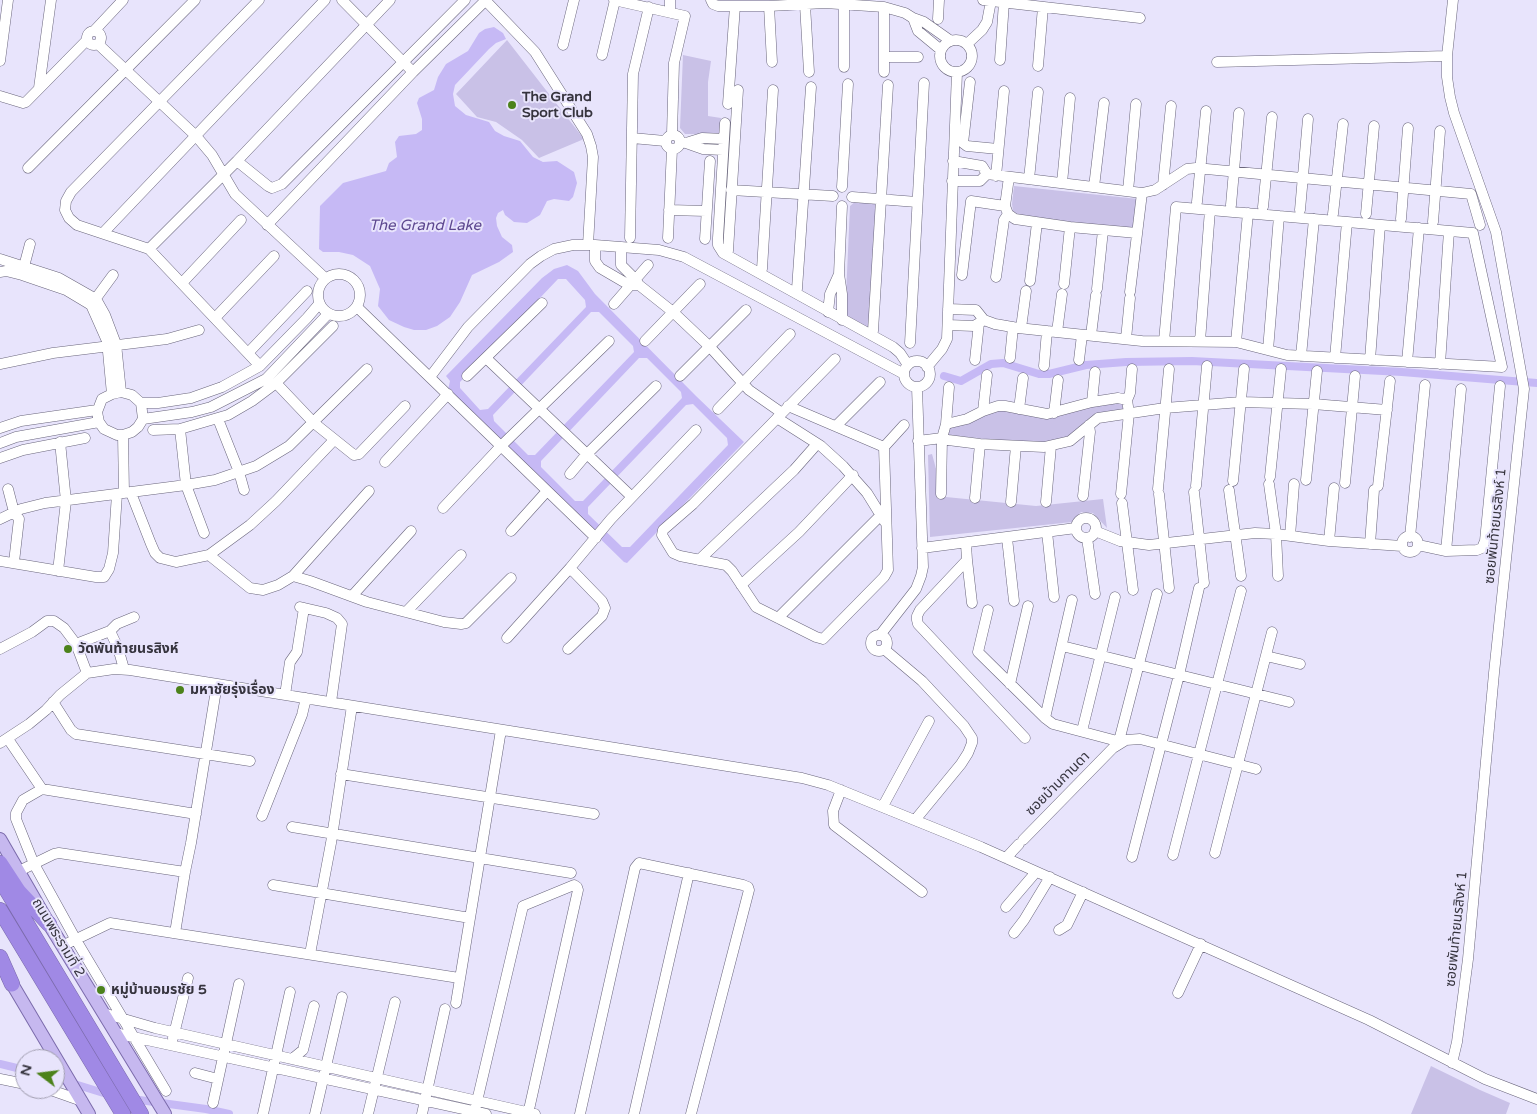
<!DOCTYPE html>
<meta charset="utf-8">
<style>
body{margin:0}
#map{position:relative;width:1537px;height:1114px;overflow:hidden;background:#e8e4fc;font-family:"Varela Round",sans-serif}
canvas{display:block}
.north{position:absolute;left:15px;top:1049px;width:50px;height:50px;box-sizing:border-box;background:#e8e4fc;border:1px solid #a19eb0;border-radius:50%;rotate:285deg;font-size:14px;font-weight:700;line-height:20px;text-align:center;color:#36343e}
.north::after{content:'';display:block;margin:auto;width:18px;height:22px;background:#4c821b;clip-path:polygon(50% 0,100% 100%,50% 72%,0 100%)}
</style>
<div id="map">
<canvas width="1537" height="1114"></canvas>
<div class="north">N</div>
</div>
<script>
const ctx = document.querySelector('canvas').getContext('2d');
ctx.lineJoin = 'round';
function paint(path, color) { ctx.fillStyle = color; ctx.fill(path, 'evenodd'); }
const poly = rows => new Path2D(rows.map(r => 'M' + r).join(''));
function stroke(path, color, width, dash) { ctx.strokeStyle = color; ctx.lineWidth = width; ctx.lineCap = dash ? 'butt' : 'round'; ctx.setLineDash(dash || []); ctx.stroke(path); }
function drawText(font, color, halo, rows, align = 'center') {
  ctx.font = font + ' "Varela Round","Noto Sans Thai",sans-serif'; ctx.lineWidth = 4; ctx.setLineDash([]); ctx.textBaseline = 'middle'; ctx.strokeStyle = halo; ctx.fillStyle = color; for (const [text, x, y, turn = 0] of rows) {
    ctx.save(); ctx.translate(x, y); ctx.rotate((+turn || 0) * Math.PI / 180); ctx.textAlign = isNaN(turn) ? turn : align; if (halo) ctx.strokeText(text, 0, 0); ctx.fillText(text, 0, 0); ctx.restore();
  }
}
paint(poly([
 [507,40,584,139,539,158,522,140,496,122,477,117,456,94],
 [683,55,711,61,708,82,708,116,721,118,719,134,685,134,680,128],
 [1014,186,1138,199,1134,229,1029,220,1013,211,1012,204],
 [856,201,877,202,871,332,845,318,850,206],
 [1117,401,1125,403,1126,411,1052,443,1035,444,949,435,949,429,952,426,1001,409,1042,418],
 [932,454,938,476,936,496,1036,506,1103,499,1107,528,1093,513,1081,512,1072,522,930,537,928,455],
 [1431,1066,1480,1090,1510,1103,1506,1114,1411,1114]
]), '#c9c1e7');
paint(poly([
 [494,27,503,33,506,39,496,43,489,49,455,85,453,94,455,106,466,115,489,122,495,131,504,136,520,141,533,157,543,162,557,161,574,172,577,183,573,197,569,201,554,199,547,201,540,215,527,223,514,222,505,215,503,210,498,213,496,218,497,226,502,237,512,245,513,252,499,262,472,275,460,302,450,317,437,326,426,330,414,330,404,327,389,320,378,306,380,289,370,266,353,255,339,252,323,252,319,249,320,206,343,183,386,171,389,163,397,157,395,142,399,136,416,134,422,130,422,119,417,103,419,98,434,90,438,77,446,64,468,51,479,33,485,29],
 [567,265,578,271,595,294,696,396,744,442,627,563,624,562,448,390,450,381,446,376,542,278,554,269],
 [558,279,566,279,585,300,586,307,488,409,480,410,460,388,460,382],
 [591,312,599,312,633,346,634,352,535,455,528,455,494,421,493,415],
 [639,358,647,358,681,392,682,398,583,501,575,501,541,467,541,461],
 [693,404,727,438,728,445,630,547,622,547,588,514,588,507,686,405]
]), '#c6b9f5');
stroke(poly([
 [944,376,961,381,991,364,1003,363,1039,374,1049,374,1086,365,1126,362,1192,361,1402,372,1537,383],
 [0,1064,25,1070],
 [55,1078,110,1095],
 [132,1099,206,1109,229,1114]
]), '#c6b9f5', 8);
const minor = poly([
 [259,0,71,192,66,201,65,210,69,218,77,225,149,249,260,366],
 [342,0,413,72],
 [485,0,535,52,587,134,591,146,593,157,588,245],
 [614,0,685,16,674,63,672,134],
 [670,0,670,11],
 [711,0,713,4,718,6,769,6,825,3,884,7,905,13,913,18,924,22,951,41],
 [983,0,1140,18],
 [805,5,809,72],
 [769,6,772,62],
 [884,7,884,72],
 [913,18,918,31,941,50],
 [938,19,939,0],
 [94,31,123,0],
 '87 38a7 7 0 1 1 14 0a7 7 0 1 1-14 0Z',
 '940 56a16 16 0 1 1 32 0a16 16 0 1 1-32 0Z',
 [98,44,196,136,212,155,235,194,325,278],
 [967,44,982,30,987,22,991,1],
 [563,45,574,0],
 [602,55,615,0],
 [884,57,918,57],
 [1000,60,1004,2],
 [0,61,8,0],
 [1217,62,1447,56],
 [1038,66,1043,7],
 [844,67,844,5],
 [970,82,963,143,967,146,998,149],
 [39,88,51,0],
 [0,96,23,103,26,102,87,40],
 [728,104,735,6],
 [725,123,718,238,718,245,723,253,893,347,900,353,908,365],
 '666 142a7 7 0 1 1 14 0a7 7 0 1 1-14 0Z',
 [632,138,665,141],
 [680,142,686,143,702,138,724,139],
 [686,143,703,149,723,150],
 [237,161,268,186,272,188,282,184,465,0],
 [953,161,982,166,987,174],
 [28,168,195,0],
 [987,174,1142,193,1155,190,1187,169,1196,168,1471,194,1480,225],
 [996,176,1004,91],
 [1009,177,1005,206,1008,214,1015,219,1070,227,1137,233],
 [1029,179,1038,92],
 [952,181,980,181,987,174],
 [1062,183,1070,98],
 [1163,185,1171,106],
 [842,187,848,84],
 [1094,187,1104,103],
 [731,190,833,196],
 [1128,191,1136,104],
 [852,197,917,202],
 [1197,202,1206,111],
 [1231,205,1239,113],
 [842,206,839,274,842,294,842,320],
 [1263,207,1272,117],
 [669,210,706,211],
 [1300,210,1308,119],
 [1333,214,1343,124],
 [1366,214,1374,126],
 [1401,219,1408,128],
 [1433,222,1440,131],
 [267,225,413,72,486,0],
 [103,233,325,0],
 [630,238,633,74,649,7],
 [668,238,672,149],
 [705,239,710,161],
 [595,245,595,261,600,268,624,282,631,285,639,285],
 [621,247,621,265,636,280,639,285,673,312,710,347,749,390,782,413],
 [149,249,237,161,390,0],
 [728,251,738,90],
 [0,259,59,278,96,299,105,315,116,344,121,392],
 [762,269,773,90],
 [0,272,6,271,22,275,66,290,91,305,107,341,112,394],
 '318 295a21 21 0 1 1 42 0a21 21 0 1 1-42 0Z',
 [22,274,30,244],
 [962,275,971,201,1005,206],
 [996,277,1004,220,1008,214],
 [1030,281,1037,223],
 [182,283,241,220],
 [1064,284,1070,227],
 [797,289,811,87],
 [1097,289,1103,230],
 [1130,292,1142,193],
 [614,304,648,265],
 [91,305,113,275],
 [357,307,596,538],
 [828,312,830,294,839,274],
 [215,318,274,256],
 [984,320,995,324,1018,328,1142,341,1236,342,1287,355,1502,367,1473,233,1176,207,1164,341],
 [948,325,974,326,984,320,976,310,948,309],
 [1021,328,1026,291],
 [873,331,888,85],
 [1057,332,1062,294],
 [1091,335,1096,295],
 [1126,339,1130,298],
 [645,341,700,284],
 [1200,341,1210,210],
 [1236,342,1248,213],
 [910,343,924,83],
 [1268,350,1279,216],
 [249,352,307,291],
 [1301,356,1314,219],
 [486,358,632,497],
 [1010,358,1013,327],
 [1335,358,1347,222],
 [835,359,693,504,663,530,662,535,673,553,680,556,726,565,732,571,756,607,816,637,823,639,884,577,888,570,884,447,904,425],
 [975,360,979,323],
 [1079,360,1082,335],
 [1370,360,1380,225],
 '904 374a13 13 0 1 1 26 0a13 13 0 1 1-26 0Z',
 [1407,362,1419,228],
 [0,364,53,353,167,339,199,330],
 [1440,364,1449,231],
 [1044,366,1047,331],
 [927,367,942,349,947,339,957,72],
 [467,376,542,303],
 [680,376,746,310],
 [430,377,468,327,530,264,541,256,554,249,573,245,595,245,659,250,684,257,904,374],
 [276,383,314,423,354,455,359,454,405,406],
 [121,392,132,395,141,403,143,419,138,427,132,432,123,435,117,435,104,429,99,422,97,412,102,399,112,394,121,392],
 [1092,402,1095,372],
 [141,403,158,403,191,398,222,387,260,366,307,318,319,304],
 [788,406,884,447],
 [718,409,790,334],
 [1019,409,1023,378],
 [983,411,987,375],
 [1054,413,1058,380],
 [777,418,821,446,843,466,867,493,885,522],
 [143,419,192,412,211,407,266,379,328,314],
 [218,419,239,472,244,490],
 [946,424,949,387],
 [836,426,880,382],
 [0,428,21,421,97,410],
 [180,429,186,485,204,533],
 [153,430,180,429,228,415,252,401,276,383,333,326],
 [123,435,124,493],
 [918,441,942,438,948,440,980,444,1044,447,1070,441,1098,418,1165,408,1241,402,1313,404,1387,410],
 [0,443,16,437,99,422],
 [0,458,23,450,85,438],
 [385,462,448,394],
 [570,474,586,455,656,386],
 [1270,477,1281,369],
 [1306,480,1317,371],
 [1233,481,1244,369],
 [1345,483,1355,376],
 [1269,484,1276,534,1278,576],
 [1196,486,1207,366],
 [1378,486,1390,381],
 [8,489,14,512,19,519,14,562],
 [1158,489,1169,369],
 [1229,490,1241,576],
 [1194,492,1204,583],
 [131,493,151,544,155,553,160,558,176,562,209,555,250,525,276,501,334,440],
 [941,494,942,438,946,424,967,419,983,411,998,406,1005,406,1047,414,1092,402,1118,398,1127,400],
 [1121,494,1129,413,1127,400,1130,393,1132,369],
 [1159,494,1169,588],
 [1083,496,1090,432,1089,425],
 [975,498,980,444],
 [1011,502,1016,446],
 [1046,502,1051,446],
 [1122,503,1133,590],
 [443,508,502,445,609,341],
 '1076 528a10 10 0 1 1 20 0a10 10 0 1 1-20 0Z',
 [0,519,21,509,45,503,186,485,215,480,256,466,289,446,367,369],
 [511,531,547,491],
 [1095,531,1120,541,1149,545,1255,533,1276,534,1329,541,1402,546],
 [1047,532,1054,597],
 [1290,536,1294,484],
 '1402 544a8 8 0 1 1 16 0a8 8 0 1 1-16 0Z',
 [1410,537,1425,385],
 [1007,538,1014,601],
 [1087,538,1095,594],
 [1329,541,1334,488],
 [966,544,967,560,920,610,917,616,917,620,918,624,1025,738],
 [1370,544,1374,490],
 [1418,545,1446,551,1477,550,1482,548,1485,541,1500,386],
 [922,548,1076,528],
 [1446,551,1461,389],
 [209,555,250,588,263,590,278,585,293,576,369,491],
 [699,560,794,470,817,444],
 [967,560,972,603],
 [0,561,96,577,104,577,109,569,113,553,117,494],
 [58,571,66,501,60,442],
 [293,576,310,581,367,602,444,622,461,624,466,623,511,578],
 [741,585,799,532,853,475],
 [352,596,411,531],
 [300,607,326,613,337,618,342,624,331,702],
 [988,610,978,652,1045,718,1053,724,1121,742],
 [406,612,461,555],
 [778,618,881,515],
 [110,631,117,624,134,617],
 '871 643a8 8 0 1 1 16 0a8 8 0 1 1-16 0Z',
 [880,635,916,589,921,576,923,567,917,387],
 [507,638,570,568,611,519,696,430],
 [76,644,87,673],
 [1062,646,1289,702],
 [0,649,32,632,47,621,54,621,64,628,76,644,110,631,118,648,124,669],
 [568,649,602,616,605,608,602,601,570,568],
 [884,649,922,681,964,726,972,738,972,743,968,753,961,764,915,820],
 [1266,656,1300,664],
 [1010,684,1028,606],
 [285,695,290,662,297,652,304,608],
 [53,702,71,730,76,734,250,761],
 [1045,718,1072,600],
 [1082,731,1115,597],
 [8,739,42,789,196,814],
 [1119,741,1157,594],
 [0,743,29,724,46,710,60,695,87,673,114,669,130,670,802,778,828,785,981,847,1369,1020,1485,1079,1537,1099],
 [341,774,594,814],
 [42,789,23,800,16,813,16,819,34,864,76,940,166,1091],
 [841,790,833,811,834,825,922,892],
 [883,806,929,721],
 [262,816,302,715,306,698],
 [292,827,571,873],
 [1023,840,1113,748,1126,740,1140,739,1256,769],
 [1215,853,1272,632],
 [1173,855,1241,591],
 [1132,857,1179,675,1199,588],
 [1006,858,1019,844],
 [19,871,54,854,59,853,185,872],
 [273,885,470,918],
 [1006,907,1036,872],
 [1059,930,1067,925,1083,892],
 [175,933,185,872,191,843,217,684],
 [1014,933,1024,920,1050,877],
 [62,946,110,923,459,978],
 [310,954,331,843,352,706],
 [1178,993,1201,944],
 [456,1003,501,730],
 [103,1013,155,1028,535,1114],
 [115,1033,486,1114],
 [173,1038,188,978],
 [292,1059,303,1050,314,1006],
 [1452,1063,1457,1042,1468,959,1494,673,1524,389,1496,232,1454,113,1450,97,1447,77,1447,56,1453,0],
 [195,1073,218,1079],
 [0,1079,25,1084],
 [48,1089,82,1101],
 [213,1103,239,984],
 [263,1114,290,992],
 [315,1114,342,997],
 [368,1114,395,1002],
 [422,1114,445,1009],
 [474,1114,523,906,574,885,577,887,578,890,528,1114],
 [580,1114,635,868,639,863,743,885,748,887,749,890,691,1114],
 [634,1114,689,873]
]);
const major = poly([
 [0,839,49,924,165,1114],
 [8,977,89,1114]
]);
const highway = poly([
 [0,863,19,892,49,924],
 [0,879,141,1114],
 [0,910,123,1114],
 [0,957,12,984]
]);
stroke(minor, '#6a667c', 11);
stroke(major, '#7b6bab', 14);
stroke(highway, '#7b6bab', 16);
stroke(minor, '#fff', 10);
stroke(major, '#c6b8ef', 12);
stroke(highway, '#a089e5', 15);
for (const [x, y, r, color] of [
 [512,105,5,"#4c821b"],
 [68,649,5,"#4c821b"],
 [180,690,5,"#4c821b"],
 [101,990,5,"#4c821b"]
]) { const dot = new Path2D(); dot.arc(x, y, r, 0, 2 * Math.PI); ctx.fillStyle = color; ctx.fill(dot); stroke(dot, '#e8e4fc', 2); }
drawText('bold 14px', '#36343e', '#e8e4fc', [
 ["The Grand",522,97],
 ["Sport Club",522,113],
 ["วัดพันท้ายนรสิงห์",78,649],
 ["มหาชัยรุ่งเรื่อง",190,690],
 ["หมู่บ้านอมรชัย 5",111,990]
], 'left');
drawText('14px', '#36343e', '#e8e4fc', [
 ["ซอยพันท้ายนรสิงห์ 1",1496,526,-84],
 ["ซอยบ้านกานดา",1058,784,-45],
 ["ซอยพันท้ายนรสิงห์ 1",1457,929,-84],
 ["ถนนพระรามที่ 2",58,938,59]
]);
drawText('italic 15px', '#5c478f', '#e8e4fc', [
 ["The Grand Lake",425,226]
]);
</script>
